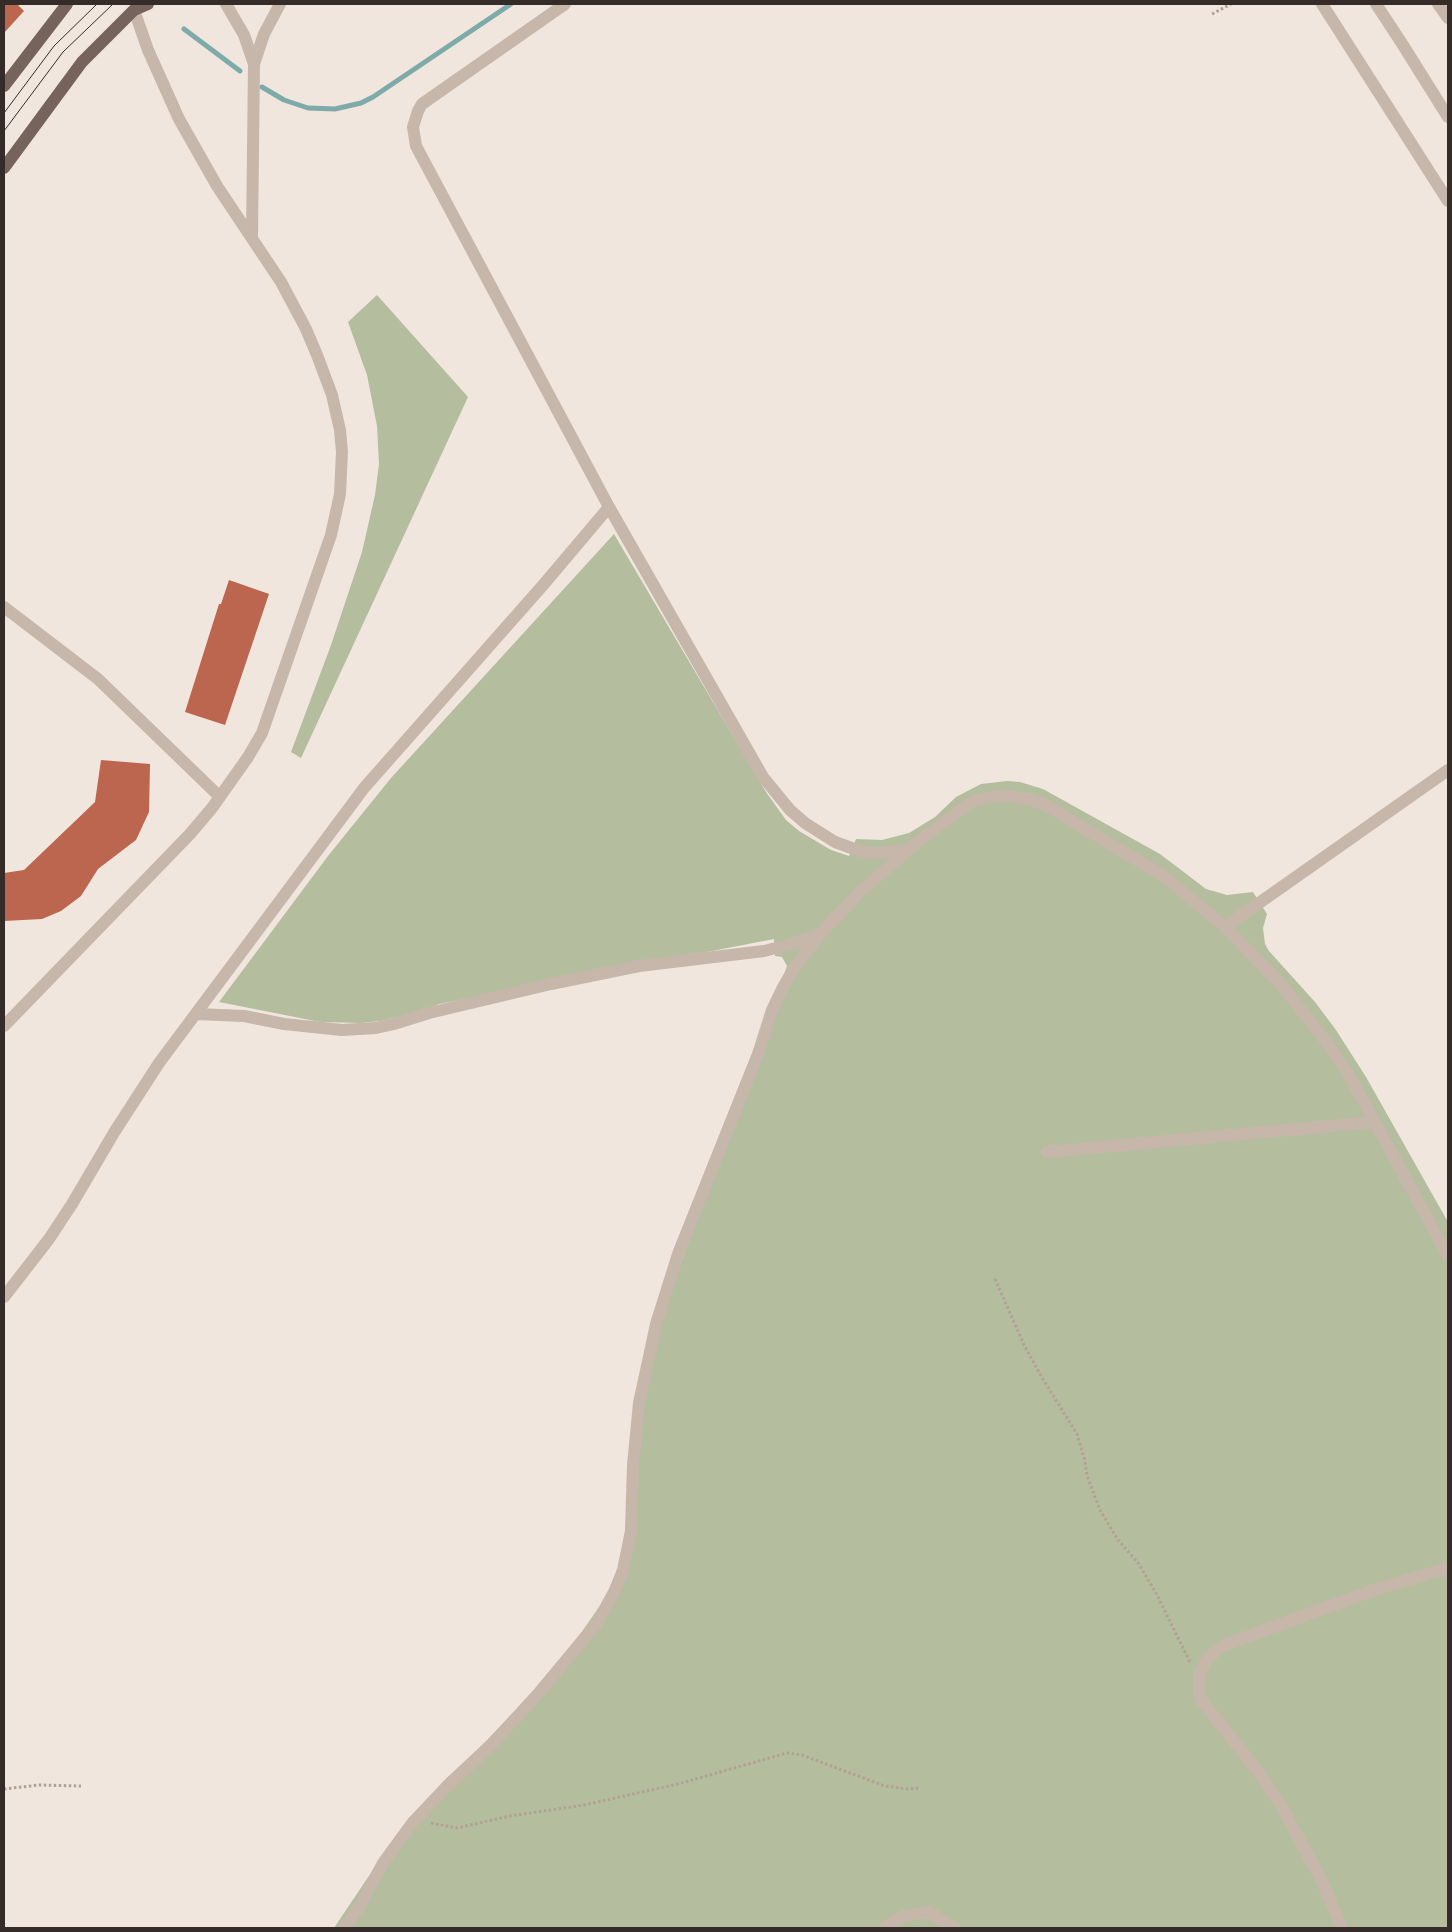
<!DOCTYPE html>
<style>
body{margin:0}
#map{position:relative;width:1452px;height:1932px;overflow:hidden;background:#f0e6dd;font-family:Roboto,sans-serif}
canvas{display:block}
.frame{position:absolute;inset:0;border:5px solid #352c29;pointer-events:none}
</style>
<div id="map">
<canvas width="1452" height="1932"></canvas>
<div class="frame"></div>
</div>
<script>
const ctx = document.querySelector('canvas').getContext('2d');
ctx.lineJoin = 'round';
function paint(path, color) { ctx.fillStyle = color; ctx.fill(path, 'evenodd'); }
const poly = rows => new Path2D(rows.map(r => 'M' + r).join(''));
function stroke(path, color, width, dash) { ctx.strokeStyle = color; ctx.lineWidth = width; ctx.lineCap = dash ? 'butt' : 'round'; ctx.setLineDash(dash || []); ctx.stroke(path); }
paint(poly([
 [377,295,468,397,301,758,291,752,331,645,362,552,375,495,379,464,377,426,367,375,348,322],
 [614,534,766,792,786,820,799,831,831,850,849,856,856,839,882,840,909,833,935,817,956,797,981,784,1007,781,1020,782,1043,789,1160,854,1206,889,1227,895,1253,892,1267,914,1263,928,1265,944,1269,951,1315,1002,1336,1030,1366,1077,1448,1222,1448,1928,334,1928,397,1834,535,1690,581,1633,613,1587,622,1562,640,1378,787,966,782,957,775,956,774,939,439,1004,420,1012,381,1021,361,1023,320,1022,219,1002,328,856,391,778]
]), '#b4be9e');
stroke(poly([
 [184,29,240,71],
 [262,87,284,100,308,108,335,109,361,103,373,97,511,4]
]), '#7eabaa', 5);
paint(poly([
 [4,4,17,4,24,11,4,33],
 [229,580,269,594,225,725,185,712,219,604,221,604],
 [101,760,150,764,149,812,136,840,98,869,81,896,61,911,42,919,4,921,4,873,24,870,95,802]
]), '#bc654f');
stroke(poly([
 [1212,14,1231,4],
 [995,1279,1024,1345,1041,1376,1077,1434,1085,1461,1087,1476,1100,1510,1118,1540,1139,1564,1156,1593,1190,1662],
 [4,1789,39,1785,81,1786],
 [431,1823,457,1828,510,1816,584,1805,678,1784,787,1753,802,1755,885,1786,908,1789,920,1788]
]), '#b3a094', 3, [2.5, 2.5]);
stroke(poly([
 [226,4,244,35,254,64],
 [565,4,422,104,418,111,413,127,416,146,609,507,763,777,790,810,805,823,835,842,857,850,869,853,882,853,906,850],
 [1322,4,1448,201],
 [1376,4,1401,42,1448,117],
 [1438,4,1448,18],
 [252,238,254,64,264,34,280,4],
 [4,607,98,679,220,797],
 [1225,927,1448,770],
 [196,1014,244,1016,284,1024,342,1030,376,1028,394,1024,429,1013,551,984,639,966,764,951,792,944,819,935],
 [4,1026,190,834,212,808,248,757,262,733,331,535,340,494,342,452,340,430,332,395,317,355,306,329,281,282,217,186,179,119,148,50,134,10],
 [1047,1152,1374,1122],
 [4,1297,49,1239,72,1204,115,1131,159,1063,364,788,544,584,609,507],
 [344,1928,360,1906,383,1863,413,1822,448,1785,492,1744,537,1695,597,1623,615,1590,623,1570,631,1531,633,1465,639,1403,656,1324,678,1254,758,1054,772,1010,782,989,793,970,819,935,862,890,925,836,973,801,997,796,1009,796,1032,800,1044,804,1165,877,1225,927,1279,982,1328,1044,1350,1077,1448,1256],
 [884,1928,904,1916,929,1912,954,1928],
 [1342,1928,1321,1879,1281,1806,1257,1770,1202,1701,1199,1692,1199,1674,1208,1658,1222,1646,1374,1590,1448,1568]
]), '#c7b6aa', 12);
stroke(poly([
 [4,86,67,4],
 [4,168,82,62,134,10,148,4]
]), '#76635b', 12);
stroke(poly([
 [4,113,54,46,97,4],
 [4,131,63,52,113,4]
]), '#352c29', 1);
</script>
